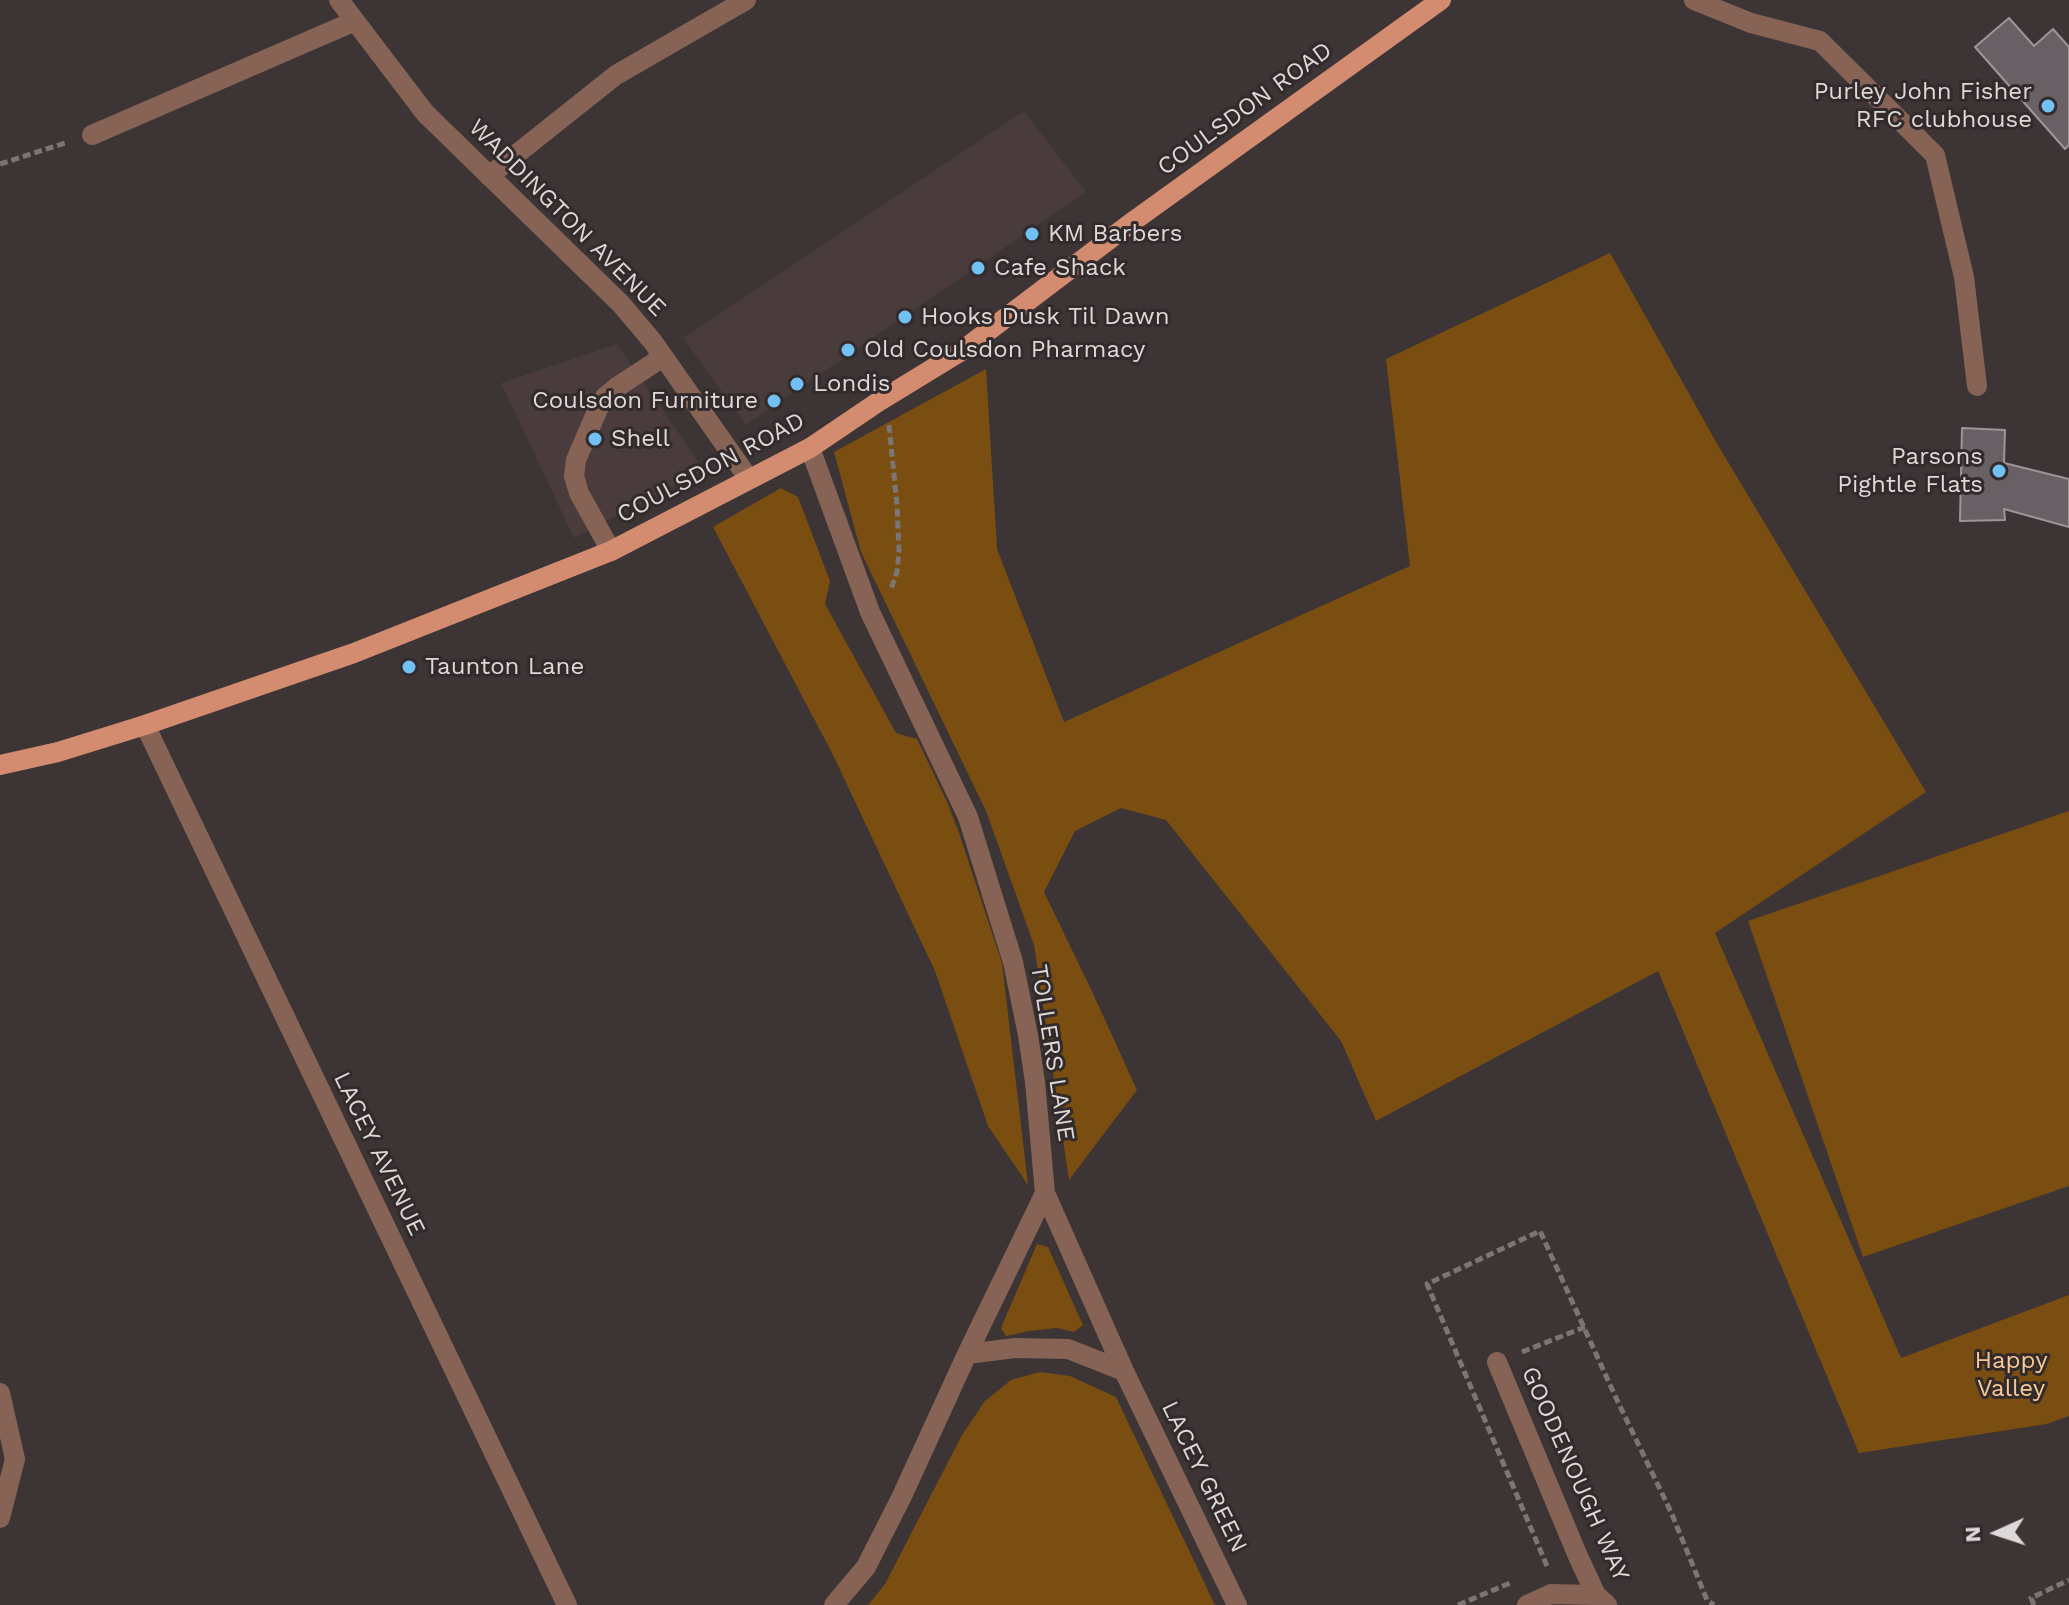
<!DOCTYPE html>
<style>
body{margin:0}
#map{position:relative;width:2069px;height:1605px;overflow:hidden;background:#3c3435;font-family:"Work Sans",sans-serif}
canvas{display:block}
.north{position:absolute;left:1957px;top:1493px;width:80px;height:80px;-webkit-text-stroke:6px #322a2b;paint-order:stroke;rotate:267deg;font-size:22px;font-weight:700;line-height:32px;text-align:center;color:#ded9d9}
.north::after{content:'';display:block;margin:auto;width:28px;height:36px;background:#ded9d9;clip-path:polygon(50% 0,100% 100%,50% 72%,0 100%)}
</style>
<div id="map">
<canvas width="2069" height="1605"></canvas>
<div class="north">N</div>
</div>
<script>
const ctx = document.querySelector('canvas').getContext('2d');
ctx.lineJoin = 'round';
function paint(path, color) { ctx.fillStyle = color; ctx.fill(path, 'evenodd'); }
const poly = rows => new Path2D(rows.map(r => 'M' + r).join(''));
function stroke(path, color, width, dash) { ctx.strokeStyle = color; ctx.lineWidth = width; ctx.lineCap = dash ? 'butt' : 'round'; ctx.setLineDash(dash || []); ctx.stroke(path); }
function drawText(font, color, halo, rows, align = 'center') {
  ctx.font = font + ' "Work Sans",sans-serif'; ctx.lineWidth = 6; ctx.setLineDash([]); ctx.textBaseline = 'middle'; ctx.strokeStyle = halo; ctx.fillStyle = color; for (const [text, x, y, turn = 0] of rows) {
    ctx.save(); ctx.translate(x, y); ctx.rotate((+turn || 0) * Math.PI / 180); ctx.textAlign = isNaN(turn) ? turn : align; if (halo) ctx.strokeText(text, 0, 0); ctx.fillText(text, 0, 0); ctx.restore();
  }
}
paint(poly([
 [1024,111,1086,192,746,425,683,338],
 [617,344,704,470,574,538,501,383]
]), '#4a3b3c');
paint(poly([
 [1610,253,1719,447,1926,792,1715,933,1901,1358,2069,1295,2069,1416,2047,1424,1859,1453,1658,971,1376,1121,1341,1041,1166,820,1121,808,1075,831,1044,892,1089,985,1137,1090,1069,1180,1034,945,986,811,861,552,834,452,986,369,997,549,1064,722,1410,566,1386,359],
 [781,488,798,497,830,581,825,604,896,733,917,739,948,804,959,833,1002,963,1028,1185,988,1126,935,971,832,753,713,527],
 [2069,811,2069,1186,1863,1257,1748,921],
 [1037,1244,1048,1247,1083,1325,1074,1332,1057,1328,1029,1331,1006,1336,1001,1328],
 [1040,1372,1070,1376,1116,1397,1215,1605,868,1605,885,1584,962,1435,985,1401,1011,1380]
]), '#794e10');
const building = poly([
 [2009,18,2034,46,2053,29,2069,47,2069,145,2065,149,1975,47,2009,18],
 [1962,428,2005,430,2004,463,2069,479,2069,527,2004,509,2005,520,1960,521,1962,428]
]);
paint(building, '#686064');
stroke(building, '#9e9599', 2);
stroke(poly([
 [0,164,68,142],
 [889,425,897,505,899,551,897,572,891,589],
 [1522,1352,1585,1327],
 [1547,1566,1427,1284,1540,1231,1617,1400,1671,1512,1707,1600,1714,1605],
 [1458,1605,1510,1583],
 [2034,1605,2031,1598,2069,1580]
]), '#7c7575', 5, [8, 4]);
stroke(poly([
 [339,0,425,113,621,304,653,342,749,479],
 [1694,0,1751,23,1820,41,1935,155,1964,277,1977,386],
 [92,135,355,21],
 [489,176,616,75,746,0],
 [810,448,870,612,968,817,1013,962,1028,1035,1035,1082,1045,1193,967,1354,902,1496,866,1567,834,1605],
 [611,551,579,493,574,476,576,460,598,409,605,397,617,387,663,357],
 [145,725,567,1605],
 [1045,1193,1124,1371,1237,1605],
 [967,1354,1015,1348,1068,1349,1124,1371],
 [1497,1362,1577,1554,1596,1595,1607,1605],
 [0,1393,15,1459,0,1518],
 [1527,1605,1551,1594,1596,1595]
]), '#866355', 20);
stroke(poly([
 [0,765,58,752,145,725,354,653,611,551,810,448,878,402,963,350,1135,220,1441,0]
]), '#d48c70', 20);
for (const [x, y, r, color] of [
 [2048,106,8,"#71c1f5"],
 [1032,234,8,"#71c1f5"],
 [978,268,8,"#71c1f5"],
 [905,317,8,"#71c1f5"],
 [848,350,8,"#71c1f5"],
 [797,384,8,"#71c1f5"],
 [774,401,8,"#71c1f5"],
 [595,439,8,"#71c1f5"],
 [1999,471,8,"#71c1f5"],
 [409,667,8,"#71c1f5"]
]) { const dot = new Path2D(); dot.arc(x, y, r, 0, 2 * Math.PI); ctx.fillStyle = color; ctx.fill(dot); stroke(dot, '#322a2b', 3); }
drawText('24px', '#ded9d9', '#322a2b', [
 ["Purley John Fisher",2032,92,"right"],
 ["RFC clubhouse",2032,120,"right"],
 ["KM Barbers",1048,234],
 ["Cafe Shack",994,268],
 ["Hooks Dusk Til Dawn",921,317],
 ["Old Coulsdon Pharmacy",864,350],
 ["Londis",813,384],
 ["Coulsdon Furniture",758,401,"right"],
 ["Shell",611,439],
 ["Parsons",1983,457,"right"],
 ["Pightle Flats",1983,485,"right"],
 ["Taunton Lane",425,667]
], 'left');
drawText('24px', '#ded9d9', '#322a2b', [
 ["COULSDON ROAD",1245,109,-36],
 ["WADDINGTON AVENUE",567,218,45],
 ["COULSDON ROAD",711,468,-28],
 ["TOLLERS LANE",1052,1053,81],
 ["LACEY AVENUE",379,1154,64],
 ["GOODENOUGH WAY",1575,1474,66],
 ["LACEY GREEN",1204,1477,64]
]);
drawText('24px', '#f8c995', '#322a2b', [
 ["Happy",2011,1361],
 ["Valley",2011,1389]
]);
</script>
